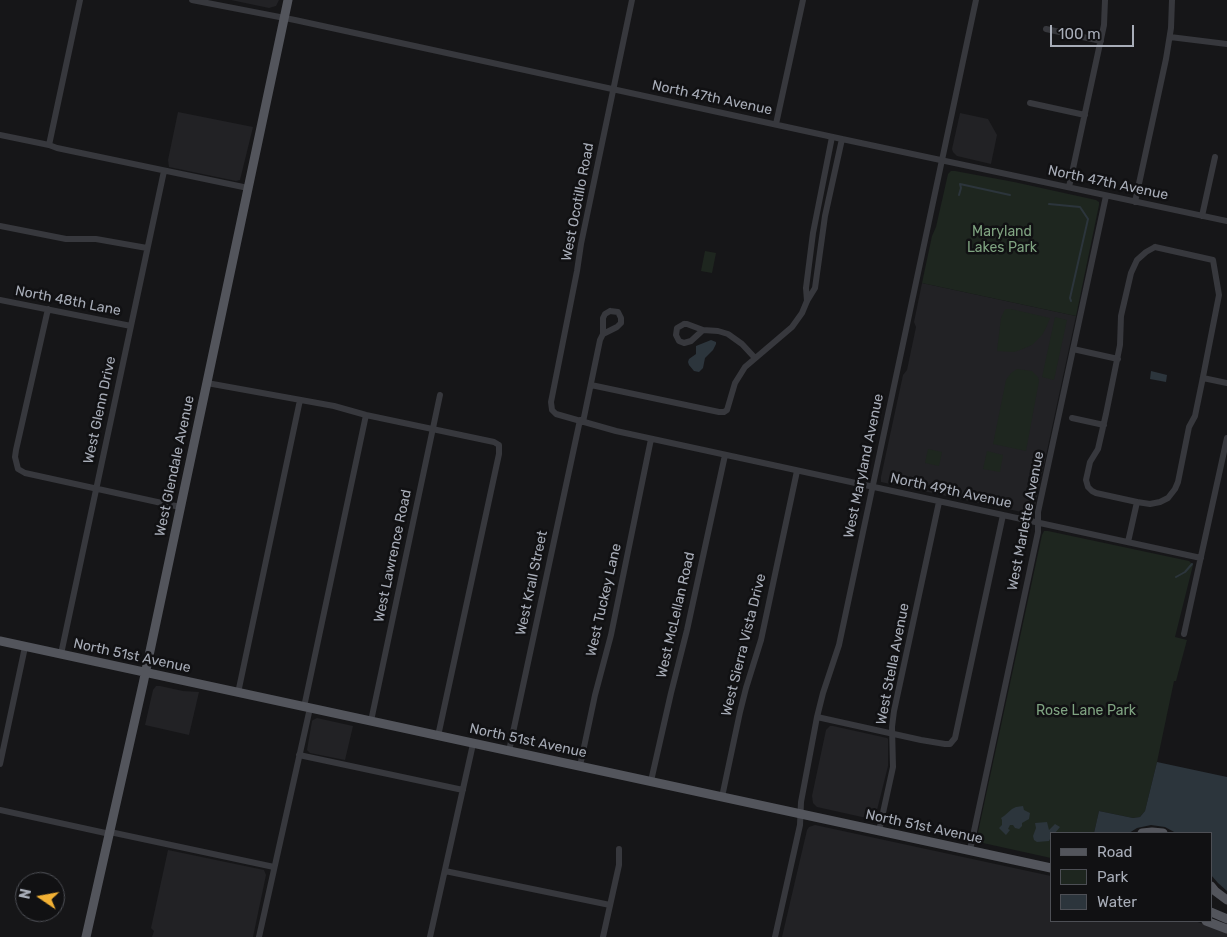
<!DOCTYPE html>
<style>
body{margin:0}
#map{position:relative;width:1227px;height:937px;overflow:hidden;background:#161618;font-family:Rubik,sans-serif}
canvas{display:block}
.legend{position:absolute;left:1050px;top:832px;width:162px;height:90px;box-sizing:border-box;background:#111113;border:1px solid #4d4f55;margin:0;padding:6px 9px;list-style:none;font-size:15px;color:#a8adb8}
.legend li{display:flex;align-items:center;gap:10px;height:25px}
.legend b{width:25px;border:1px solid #4d4f55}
.north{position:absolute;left:15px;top:872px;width:50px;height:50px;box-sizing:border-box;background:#111113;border:1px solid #4d4f55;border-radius:50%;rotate:282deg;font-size:14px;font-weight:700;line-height:20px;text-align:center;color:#a8adb8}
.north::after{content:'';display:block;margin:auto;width:18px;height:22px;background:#f2b134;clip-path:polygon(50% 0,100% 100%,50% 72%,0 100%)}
.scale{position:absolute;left:1050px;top:25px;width:84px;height:22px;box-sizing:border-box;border:2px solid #a8adb8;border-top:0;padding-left:6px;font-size:15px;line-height:18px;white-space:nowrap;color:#a8adb8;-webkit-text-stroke:4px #111113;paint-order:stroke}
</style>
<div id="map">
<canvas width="1227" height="937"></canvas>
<ul class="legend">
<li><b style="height:6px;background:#53555c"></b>Road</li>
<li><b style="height:14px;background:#1e261f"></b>Park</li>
<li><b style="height:14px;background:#2c353c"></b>Water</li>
</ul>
<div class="north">N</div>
<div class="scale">100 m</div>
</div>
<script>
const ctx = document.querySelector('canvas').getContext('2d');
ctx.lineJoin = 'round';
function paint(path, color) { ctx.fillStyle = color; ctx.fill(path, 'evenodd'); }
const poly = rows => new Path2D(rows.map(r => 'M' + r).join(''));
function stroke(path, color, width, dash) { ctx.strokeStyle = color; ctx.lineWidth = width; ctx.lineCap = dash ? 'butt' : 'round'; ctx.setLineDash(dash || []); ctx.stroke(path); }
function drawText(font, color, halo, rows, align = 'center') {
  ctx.font = font + ' Rubik,sans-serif'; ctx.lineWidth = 5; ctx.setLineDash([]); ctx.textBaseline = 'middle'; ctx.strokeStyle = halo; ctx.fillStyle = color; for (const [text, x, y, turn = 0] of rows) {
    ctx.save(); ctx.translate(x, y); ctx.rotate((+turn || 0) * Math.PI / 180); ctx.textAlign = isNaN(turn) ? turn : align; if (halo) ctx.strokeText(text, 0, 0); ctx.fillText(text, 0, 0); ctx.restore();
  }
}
paint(poly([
 [231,0,279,0,276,6,269,8],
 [178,112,253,127,240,180,236,181,169,167,168,160],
 [960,113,988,119,997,135,991,164,957,156,953,152,952,149],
 [922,283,1076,316,1034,511,1031,514,881,482,881,477,903,375,907,370,916,327,914,322],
 [156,686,160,686,183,691,199,692,189,735,145,725,153,690],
 [317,718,353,726,345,760,310,753,307,750,312,721,313,720],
 [830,726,833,726,887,738,888,739,888,766,875,818,871,819,817,807,813,803,812,796,826,730],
 [815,825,1051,876,1051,921,1195,921,1227,933,1227,937,782,937,807,830,809,827],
 [168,850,264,870,266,875,253,937,152,937,154,931,151,928]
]), '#222225');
paint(poly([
 [951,171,955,171,1014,182,1096,200,1099,202,1099,205,1076,316,922,283,932,236,936,227,948,174],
 [705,251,716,253,712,273,701,271],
 [1006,309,1011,309,1050,318,1046,328,1042,335,1032,345,1020,350,1014,352,997,351,1001,318,1004,311],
 [1055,317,1067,320,1054,380,1042,377],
 [1017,369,1032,371,1038,377,1039,381,1026,451,993,444,1006,380,1011,373],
 [928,449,942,452,939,466,925,463],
 [987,451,1003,455,1000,472,983,469],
 [1044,531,1048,531,1189,561,1193,565,1175,637,1187,640,1176,681,1174,681,1157,762,1145,811,1140,817,1133,818,1099,811,1094,833,1051,833,1051,858,983,843,980,842,977,837,1042,535]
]), '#1e261f');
paint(poly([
 [711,340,716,342,716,344,713,350,705,358,703,368,699,372,694,371,689,365,688,362,689,359,696,354,696,346],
 [1151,371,1167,375,1166,382,1150,379],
 [1157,762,1227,777,1227,891,1218,883,1211,875,1211,833,1176,833,1165,827,1151,825,1137,828,1129,833,1094,833,1099,811,1133,818,1140,817,1145,811],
 [1023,806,1024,810,1030,813,1029,819,1022,823,1022,826,1019,829,1015,828,1013,825,1010,825,1008,829,1010,830,1006,835,999,828,1002,825,1002,820,1001,818,1004,816,1012,809,1016,807],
 [1047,822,1049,830,1055,824,1060,827,1055,833,1051,833,1051,837,1049,841,1037,842,1034,840,1033,836,1036,828,1035,823]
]), '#2c353c');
stroke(poly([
 [959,195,961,188,960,184,1010,195],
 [1049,204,1080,207,1088,219,1070,298,1071,301],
 [1176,577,1185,572,1192,564]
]), '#2c353c', 2);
stroke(poly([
 [192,0,295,20,842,139,1227,221],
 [632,0,581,244,577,271,551,402,552,410,556,414,616,431,1201,558],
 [1046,29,1101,41],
 [1170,37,1227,44],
 [1030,103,1085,115],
 [776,124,803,0],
 [0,135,49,145,57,148,248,188],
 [49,145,80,0],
 [1069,187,1104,25,1105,0],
 [1135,202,1166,59,1171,28,1172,0],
 [1202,216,1215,157],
 [0,226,66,239,96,239,147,248],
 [1155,247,1213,260,1219,295,1202,382,1195,416,1189,427,1178,482,1175,489,1168,498,1160,502,1150,504,1137,502,1096,493,1092,491,1088,487,1086,480,1090,462,1098,449,1106,414,1120,345,1121,316,1131,273,1137,260,1146,252,1155,247],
 [0,300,131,326],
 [807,301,806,288,813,233,832,137],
 [48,309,16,450,15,457,18,469,25,473,180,507],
 [610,311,618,312,621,318,621,323,617,327,603,334,603,318,605,314,610,311],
 [684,324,687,324,703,330,691,341,684,343,679,341,676,335,677,328,684,324],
 [703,330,718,331,728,334,742,344,755,358],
 [1073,349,1118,359],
 [1203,378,1227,383],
 [207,383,334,406,366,415,494,442,499,445,499,454,438,736],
 [591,385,719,412,724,412,727,410,735,383,745,367,792,327,802,313,807,301,815,288,825,216,842,139],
 [1072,418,1104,425],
 [583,422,600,340,603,334],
 [1128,542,1137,502],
 [1184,634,1227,438],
 [61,654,164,171],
 [238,693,300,400],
 [304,707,366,415],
 [817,717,921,740,945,744,950,744,955,738,1003,515],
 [371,721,440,395],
 [509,751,580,420],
 [299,755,463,790],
 [0,764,25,647],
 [580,766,595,695,611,635,651,439],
 [651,781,671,693,687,630,725,455],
 [722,797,740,712,746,688,761,640,797,471],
 [0,810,110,834],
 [879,831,893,767,892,727,894,711,939,502],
 [110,832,274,867],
 [970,850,1038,532,1038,512,1106,196],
 [445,871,610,905],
 [259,937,310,708],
 [430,937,473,744],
 [603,937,619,865,619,849],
 [775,937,800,825,801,802,817,717,823,693,839,645,976,0]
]), '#37383d', 6);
stroke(poly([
 [0,641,1051,868],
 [1142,833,1152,832,1163,833],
 [1211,886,1215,891,1227,900],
 [1211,912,1227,919],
 [1206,921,1227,929],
 [86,937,143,684,288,0]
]), '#53555c', 9);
drawText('14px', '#a8adb8', '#111113', [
 ["North 47th Avenue",712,98,12],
 ["North 47th Avenue",1108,183,12],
 ["West Ocotillo Road",578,202,-79],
 ["North 48th Lane",68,301,11],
 ["West Glenn Drive",100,410,-78],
 ["West Glendale Avenue",175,466,-78],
 ["West Maryland Avenue",864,466,-78],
 ["North 49th Avenue",951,491,12],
 ["West Marlette Avenue",1026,521,-79],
 ["West Lawrence Road",393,556,-78],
 ["West Krall Street",532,583,-78],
 ["West Tuckey Lane",604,600,-77],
 ["West McLellan Road",676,615,-77],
 ["West Sierra Vista Drive",744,645,-76],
 ["North 51st Avenue",132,656,12],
 ["West Stella Avenue",893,664,-79],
 ["North 51st Avenue",528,741,12],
 ["North 51st Avenue",924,827,12]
]);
drawText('14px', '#7fa381', '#111113', [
 ["Maryland",1002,232],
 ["Lakes Park",1002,248],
 ["Rose Lane Park",1086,711]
]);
</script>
